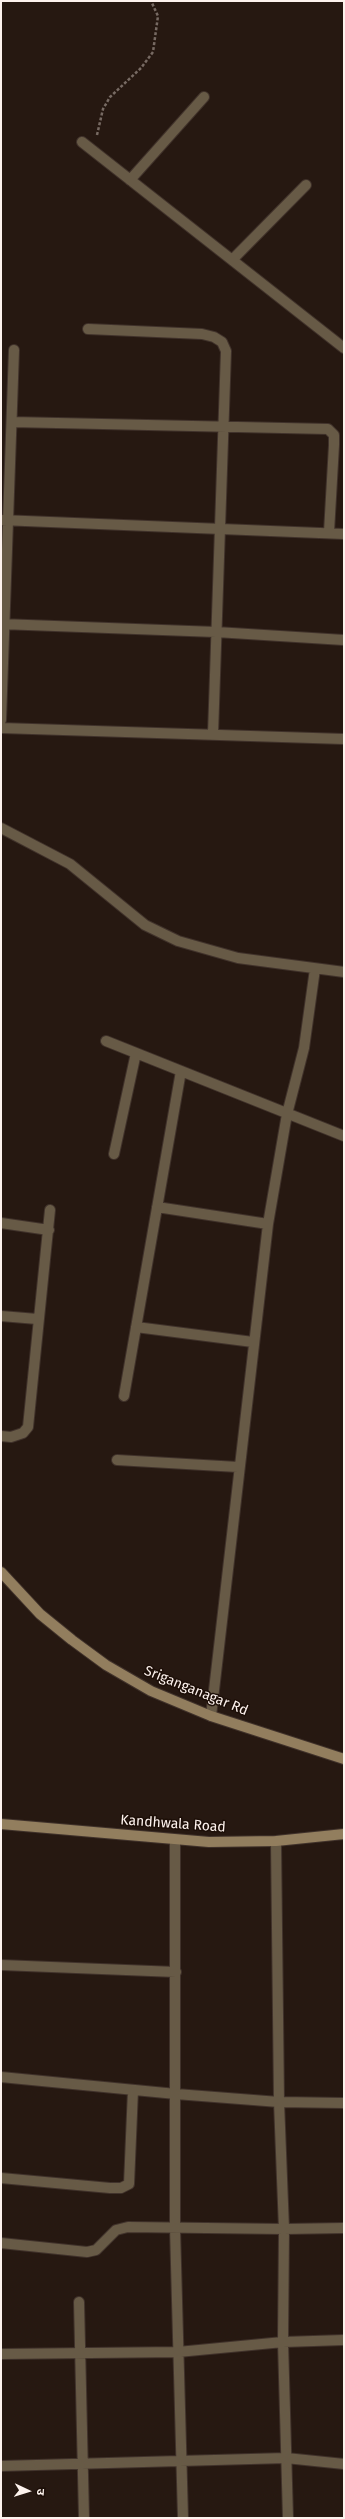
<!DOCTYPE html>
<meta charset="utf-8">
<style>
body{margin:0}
#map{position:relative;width:345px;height:2519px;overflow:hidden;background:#261811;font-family:"Fira Sans","Noto Sans Devanagari",sans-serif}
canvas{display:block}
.frame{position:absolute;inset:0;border:2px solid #fdf2ed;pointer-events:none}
.north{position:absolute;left:8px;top:2471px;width:40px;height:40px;-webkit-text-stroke:3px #1d0f08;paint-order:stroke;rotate:94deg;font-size:11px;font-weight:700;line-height:16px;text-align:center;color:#fdf2ed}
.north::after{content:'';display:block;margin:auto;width:14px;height:18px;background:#fdf2ed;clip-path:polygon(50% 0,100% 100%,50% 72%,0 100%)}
</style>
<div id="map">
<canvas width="345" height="2519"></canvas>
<div class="frame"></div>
<div class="north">उ</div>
</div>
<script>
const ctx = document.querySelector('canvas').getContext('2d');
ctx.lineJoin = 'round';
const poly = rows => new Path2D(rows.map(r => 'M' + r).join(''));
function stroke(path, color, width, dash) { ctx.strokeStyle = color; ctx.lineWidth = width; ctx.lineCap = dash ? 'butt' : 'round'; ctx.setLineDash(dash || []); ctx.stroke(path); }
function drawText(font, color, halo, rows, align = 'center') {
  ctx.font = font + ' "Fira Sans",sans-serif'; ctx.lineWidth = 3; ctx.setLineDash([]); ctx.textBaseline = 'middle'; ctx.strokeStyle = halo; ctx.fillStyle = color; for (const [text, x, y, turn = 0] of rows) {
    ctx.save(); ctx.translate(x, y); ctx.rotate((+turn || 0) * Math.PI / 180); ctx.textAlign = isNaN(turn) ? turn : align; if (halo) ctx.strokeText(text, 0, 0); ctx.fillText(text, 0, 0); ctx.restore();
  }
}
const street = poly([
 [82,142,344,348],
 [130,180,204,97],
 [232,260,306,185],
 [88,329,202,334,214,337,222,342,226,351,213,734],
 [12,422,328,429,334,435,334,445,329,532],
 [1,520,344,534],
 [1,624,216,632,344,640],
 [1,720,14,350],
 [1,728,344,739],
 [1,828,70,864,145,925,178,941,238,958,344,972],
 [106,1041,344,1136],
 [114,1154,136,1053],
 [157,1207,268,1224],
 [1,1223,49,1230],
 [1,1316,37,1319],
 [136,1327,253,1342],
 [124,1396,181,1071],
 [1,1436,11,1437,23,1433,28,1427,50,1210],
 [117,1460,238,1467],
 [211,1716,268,1224,287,1114,304,1048,315,969],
 [175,1840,175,2228,183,2518],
 [276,1841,279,2102,284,2229,283,2342,288,2518],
 [1,1965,176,1972],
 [1,2077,176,2094,279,2102,344,2103],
 [1,2178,110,2188,121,2188,129,2184,133,2090],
 [1,2243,87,2252,96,2250,116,2230,128,2227,284,2229,344,2228],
 [79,2302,84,2518],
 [1,2354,178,2352,283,2342,344,2340],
 [1,2466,286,2458,344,2464]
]);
const secondary = poly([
 [1,1572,40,1614,72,1640,106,1665,151,1691,211,1716,344,1759],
 [1,1824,209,1842,276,1841,344,1834]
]);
stroke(street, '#40322b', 12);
stroke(secondary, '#40322b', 12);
stroke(poly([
 [97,135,103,109,110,97,141,68,153,52,158,16,151,1]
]), '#776a63', 2.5, [3, 2]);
stroke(street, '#675a46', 10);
stroke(secondary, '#927e5e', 10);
drawText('14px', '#fdf2ed', '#1d0f08', [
 ["Sriganganagar Rd",196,1691,22],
 ["Kandhwala Road",173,1824,4]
]);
</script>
